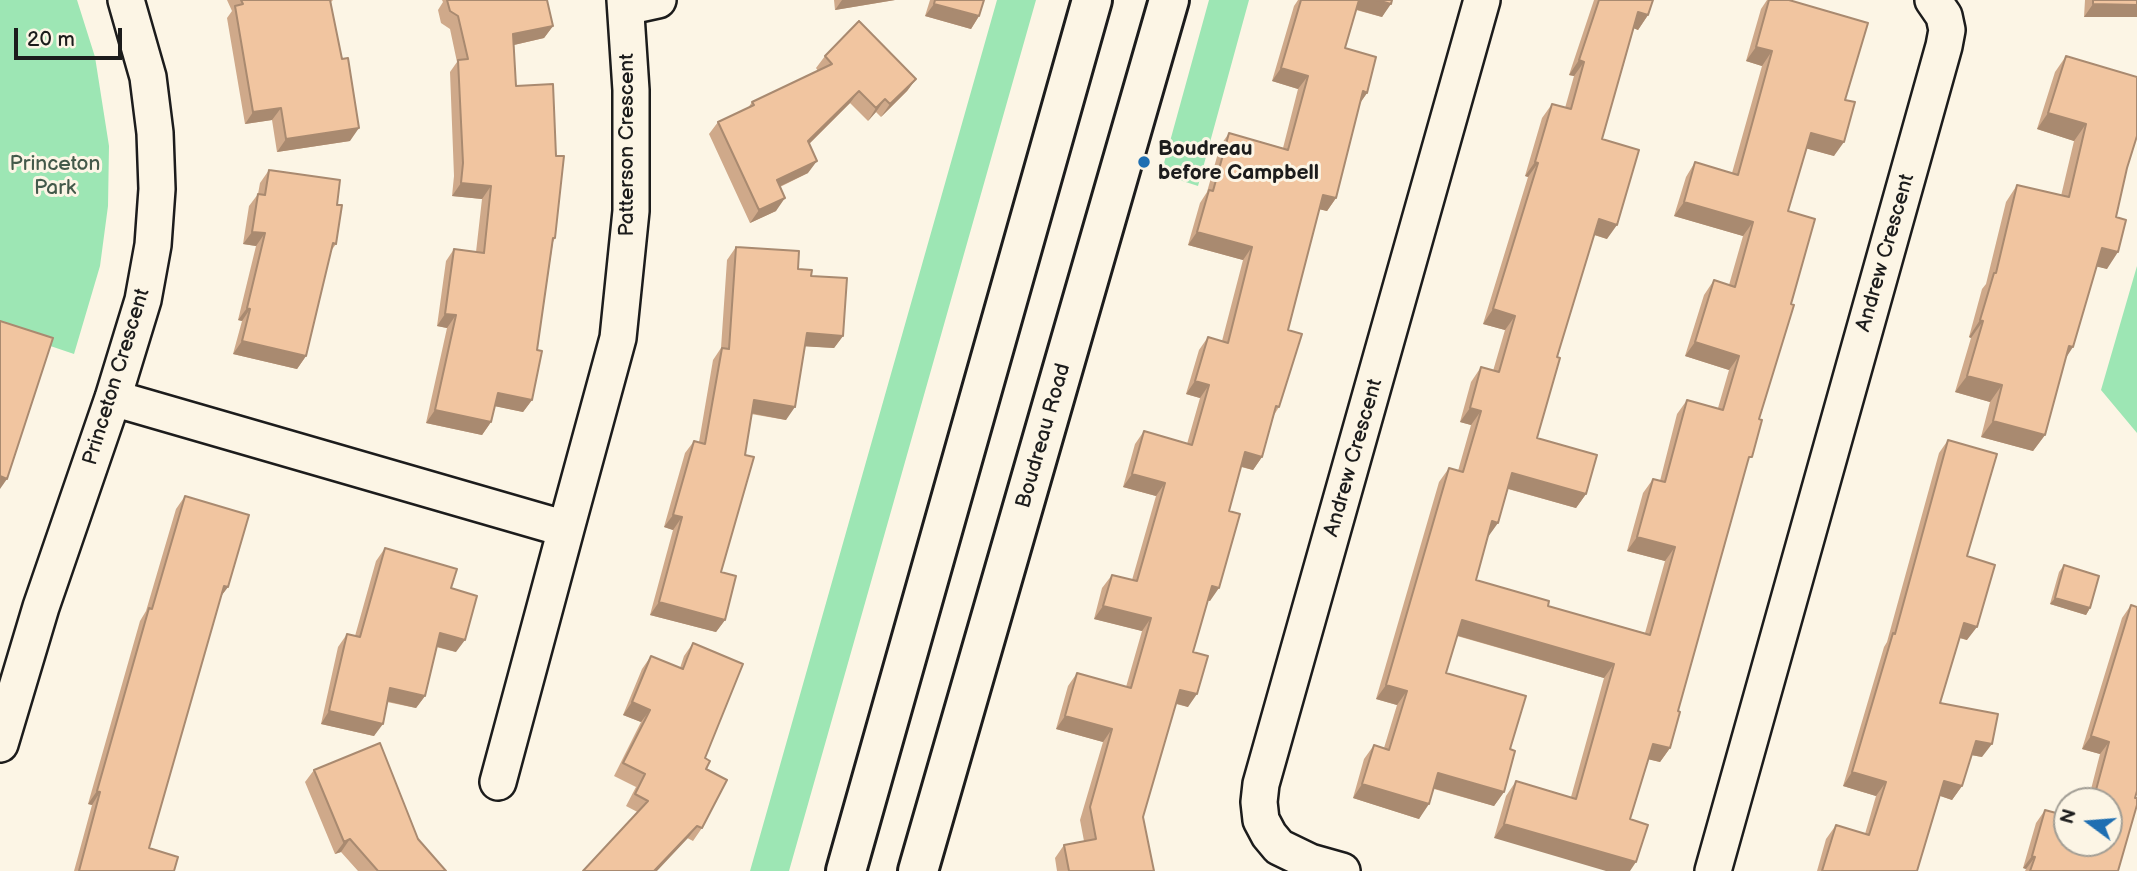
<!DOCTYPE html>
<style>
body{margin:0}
#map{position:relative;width:2137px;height:871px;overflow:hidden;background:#fcf5e5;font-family:"Balsamiq Sans",sans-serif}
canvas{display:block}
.north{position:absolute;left:2053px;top:787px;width:70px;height:70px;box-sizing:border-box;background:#fcf5e5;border:2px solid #a29e95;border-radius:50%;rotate:286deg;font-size:19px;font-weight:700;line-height:28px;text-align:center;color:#1c1c1c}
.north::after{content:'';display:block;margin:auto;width:24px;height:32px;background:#1f6fb2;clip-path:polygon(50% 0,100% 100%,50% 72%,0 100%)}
.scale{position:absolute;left:14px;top:28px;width:108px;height:32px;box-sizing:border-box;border:4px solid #1c1c1c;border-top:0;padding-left:9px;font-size:21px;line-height:24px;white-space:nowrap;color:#1c1c1c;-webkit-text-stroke:5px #fcf5e5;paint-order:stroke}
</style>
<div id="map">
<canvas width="2137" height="871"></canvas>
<div class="north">N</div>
<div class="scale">20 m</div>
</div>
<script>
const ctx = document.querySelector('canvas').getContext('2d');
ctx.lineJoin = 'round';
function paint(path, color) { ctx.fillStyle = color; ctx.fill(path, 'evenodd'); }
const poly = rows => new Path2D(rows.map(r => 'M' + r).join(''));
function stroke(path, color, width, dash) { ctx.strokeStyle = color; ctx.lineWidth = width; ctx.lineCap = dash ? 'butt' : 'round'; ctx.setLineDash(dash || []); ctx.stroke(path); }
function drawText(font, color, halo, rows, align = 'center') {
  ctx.font = font + ' "Balsamiq Sans",sans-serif'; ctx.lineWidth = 6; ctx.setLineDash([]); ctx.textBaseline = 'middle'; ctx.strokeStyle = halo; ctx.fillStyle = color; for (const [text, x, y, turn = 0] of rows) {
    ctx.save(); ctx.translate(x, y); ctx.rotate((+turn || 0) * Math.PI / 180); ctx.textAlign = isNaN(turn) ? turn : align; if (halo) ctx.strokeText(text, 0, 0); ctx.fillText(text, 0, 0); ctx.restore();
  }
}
paint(poly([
 [0,0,77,0,95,57,109,146,108,206,100,266,74,354,0,329],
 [997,0,1036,0,789,871,750,871],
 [1209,0,1249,0,1198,186,1161,174],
 [2137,266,2137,433,2101,390]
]), '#9de6b4');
const minor = poly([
 [626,7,658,0],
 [113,398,566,529,618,338,631,211,631,90,625,0],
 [0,744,41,607,113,398,143,300,153,245,157,189,155,133,148,77,126,0],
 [498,782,566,529],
 [1342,871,1310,862,1279,847,1269,835,1261,820,1259,802,1261,784,1482,0],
 [1713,871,1944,46,1947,30,1944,16,1933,0]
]);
const secondary = poly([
 [846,871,1092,0],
 [918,871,1169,0]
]);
stroke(minor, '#1c1c1c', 40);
stroke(secondary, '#1c1c1c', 44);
stroke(minor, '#fcf5e5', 35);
stroke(secondary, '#fcf5e5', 38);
paint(poly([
 [227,0,333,0,331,2,350,141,277,152,272,120,245,124,227,18,232,11],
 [442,0,547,0,553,26,544,38,514,45,516,86,555,238,553,242,537,350,532,400,523,412,495,406,491,422,482,435,426,423,447,328,437,326,446,261,454,249,476,252,482,199,452,196,454,176,450,72,457,62,450,29,441,23,438,10,443,2],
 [834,0,895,0,835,10],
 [930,0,984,0,979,16,971,29,925,16],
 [1298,0,1392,0,1382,17,1356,10,1345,48,1367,93,1360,103,1336,198,1327,211,1319,209,1288,330,1279,407,1274,415,1262,457,1253,470,1241,467,1229,511,1210,601,1208,600,1193,652,1188,707,1176,704,1143,817,1154,871,1057,871,1055,858,1064,845,1084,841,1080,820,1103,742,1056,729,1068,686,1077,673,1126,687,1142,631,1094,619,1102,588,1112,575,1132,580,1156,496,1123,487,1135,444,1144,431,1187,444,1200,398,1186,394,1199,350,1208,337,1222,341,1243,260,1188,245,1200,203,1207,192,1220,146,1229,133,1283,148,1298,89,1272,81,1294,6],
 [1594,0,1653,0,1648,15,1638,30,1634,28,1602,139,1607,239,1594,235,1557,357,1537,438,1586,494,1576,508,1508,489,1488,537,1476,580,1548,606,1645,633,1665,561,1627,551,1643,493,1653,479,1660,481,1677,414,1687,400,1718,408,1729,370,1685,356,1704,295,1714,280,1729,285,1743,236,1674,216,1686,177,1695,162,1732,173,1762,66,1746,61,1761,9,1767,0,1789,0,1845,100,1834,156,1806,148,1788,211,1759,419,1678,711,1670,748,1660,762,1648,759,1630,819,1494,838,1506,796,1516,781,1571,797,1604,678,1457,636,1446,673,1510,749,1504,792,1494,806,1434,789,1419,819,1353,798,1364,759,1374,745,1384,748,1397,705,1376,699,1439,482,1449,468,1458,471,1471,425,1460,422,1471,382,1481,367,1493,371,1505,330,1483,324,1528,177,1525,176,1542,118,1552,104,1565,108,1574,76,1569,75],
 [2085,0,2137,0,2137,17,2084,17],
 [825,56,916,79,907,91,881,117,876,112,868,121,850,103,809,144,808,173,780,187,776,211,750,223,709,134,718,122,748,108,752,102,818,71,816,68],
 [2066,56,2127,168,2116,217,2107,269,2097,266,2066,358,2045,435,2033,451,1981,437,1990,402,1955,392,1971,338,1969,337,1982,289,1986,284,2006,202,2017,185,2061,196,2074,141,2037,129,2055,72],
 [269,170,337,205,336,244,331,251,306,356,297,369,233,354,242,321,238,320,256,246,243,244,249,206,258,194,260,183],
 [736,247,798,269,811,276,843,336,834,348,805,346,786,420,751,414,721,572,725,620,716,632,650,615,673,530,664,527,685,453,694,441,699,442,713,360,721,348,727,260],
 [1948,440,1967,556,1967,640,1959,638,1940,703,1982,757,1971,755,1962,786,1952,800,1940,796,1917,871,1817,871,1826,839,1836,825,1865,834,1876,796,1843,786,1884,647,1887,642,1939,453],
 [185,496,228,587,220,597,149,848,174,871,74,871,92,805,88,804,140,621,146,611,176,509],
 [385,548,451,588,456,652,436,647,425,696,416,708,387,702,374,736,321,724,338,647,347,634,355,636,376,561],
 [2064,565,2090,608,2086,615,2050,604,2059,572],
 [2131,605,2118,871,2025,871,2026,869,2023,868,2036,823,2045,810,2067,843,2109,801,2088,801,2100,754,2082,749,2122,618],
 [693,643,706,769,702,828,693,841,626,806,636,787,614,776,641,722,623,715,642,669,651,656,680,668,684,656],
 [314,770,418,839,446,871,358,871,341,852,335,854,305,782]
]), '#cfa98a');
paint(poly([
 [842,0,895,0,835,10],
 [1357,0,1377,0,1391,4,1382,17,1351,8],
 [934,4,979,16,971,29,925,16],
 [2093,4,2137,5,2137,17,2084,17],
 [1638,12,1648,15,1638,30,1628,26],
 [553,26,544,38,505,47,513,34],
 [1756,47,1772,51,1762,66,1746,61],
 [1579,60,1584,62,1574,76,1569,75],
 [1281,68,1308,76,1298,89,1272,81],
 [916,79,907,91,881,117,890,104],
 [859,91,850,103,799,154,808,141],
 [1363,91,1367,93,1358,106],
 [885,99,876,112,868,121,876,108],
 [281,108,272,120,245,124,253,112],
 [2048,113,2086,124,2074,141,2037,129],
 [359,128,350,141,277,152,286,139],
 [1811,133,1844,142,1834,156,1801,147],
 [817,161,808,173,768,192,777,180],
 [1535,162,1538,163,1528,177,1525,176],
 [461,183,491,186,482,199,452,196],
 [1323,195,1336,198,1327,211,1314,208],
 [785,198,776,211,750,223,759,210],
 [1684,202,1753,222,1743,236,1674,216],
 [1599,219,1617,225,1607,239,1589,233],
 [252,232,265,233,256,246,243,244],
 [1197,232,1252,247,1243,260,1188,245],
 [2102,248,2118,252,2107,269,2090,265],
 [247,308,250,309,242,321,238,320],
 [1493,309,1515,316,1505,330,1483,324],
 [445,314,456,315,447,328,437,326],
 [1980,320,1983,321,1971,338,1969,337],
 [807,333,843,336,834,348,799,346],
 [242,341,306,356,297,369,233,354],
 [1695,342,1739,356,1729,370,1685,356],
 [2069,346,2073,347,2062,364],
 [1967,376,2002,385,1990,402,1955,392],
 [1195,381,1209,385,1200,398,1186,394],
 [498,393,532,400,523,412,489,405],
 [754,400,795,407,786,420,745,412],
 [1470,408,1481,411,1471,425,1460,422],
 [435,410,491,422,482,435,426,423],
 [1993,421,2045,435,2033,451,1981,437],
 [1245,452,1262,457,1253,470,1236,465],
 [1512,473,1586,494,1576,508,1502,487],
 [1132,474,1165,483,1156,496,1123,487],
 [0,476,7,479,0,489],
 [673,515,682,517,673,530,664,527],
 [1492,521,1498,523,1488,537],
 [1637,537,1675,547,1665,561,1627,551],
 [224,586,228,587,219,599],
 [1212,586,1219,588,1210,601,1203,599],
 [2055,598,2090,608,2086,615,2050,604],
 [659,602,725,620,716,632,650,615],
 [1103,606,1151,618,1142,631,1094,619],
 [1462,620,1614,664,1604,678,1452,634],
 [1964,623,1977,627,1967,640,1954,636],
 [440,633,465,640,456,652,431,645],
 [1386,685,1407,691,1397,705,1376,699],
 [390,688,425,696,416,708,382,700],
 [1180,690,1197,694,1188,707,1171,702],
 [632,702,650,710,641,722,623,715],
 [329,711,383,724,374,736,321,724],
 [1065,716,1112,729,1103,742,1056,729],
 [2091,736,2109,742,2100,754,2082,749],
 [1976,741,1992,744,1982,757,1966,754],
 [1653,744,1670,748,1660,762,1643,758],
 [1852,772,1886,782,1876,796,1843,786],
 [1438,773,1504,792,1494,806,1429,787],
 [1944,781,1962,786,1952,800,1935,794],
 [1362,784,1429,804,1419,819,1353,798],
 [97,791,100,792,92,805,88,804],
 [1504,824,1636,862,1630,871,1606,871,1494,838],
 [697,826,688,838,657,871,654,871],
 [350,839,341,852,335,854,344,842],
 [2032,856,2035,857,2026,869,2023,868]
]), '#a98a70');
const building = poly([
 [241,0,330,0,342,59,348,58,359,128,286,139,281,108,253,112,235,6,243,4,241,0],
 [447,0,547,0,553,26,513,34,516,86,553,84,556,156,564,156,555,238,553,238,537,350,542,351,532,400,498,393,491,422,435,410,456,315,445,314,454,249,484,253,491,186,461,183,463,163,458,60,468,59,458,16,450,11,447,0],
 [935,0,984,0,979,16,934,4,935,0],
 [1301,0,1359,0,1345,48,1376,57,1367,93,1363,91,1336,198,1323,195,1288,330,1302,334,1279,407,1276,406,1262,457,1245,452,1229,511,1240,514,1219,588,1212,586,1193,652,1208,656,1197,694,1180,690,1143,817,1154,871,1069,871,1064,845,1096,839,1090,807,1112,729,1065,716,1077,673,1131,688,1151,618,1103,606,1112,575,1137,581,1165,483,1132,474,1144,431,1192,445,1209,385,1195,381,1208,337,1228,343,1252,247,1197,232,1209,190,1213,191,1229,133,1288,150,1308,76,1281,68,1301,0],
 [1377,0,1392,0,1391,4,1377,0],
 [1599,0,1653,0,1648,15,1638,12,1602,139,1639,150,1617,225,1599,219,1557,357,1560,358,1537,438,1597,455,1586,494,1512,473,1498,523,1492,521,1476,580,1549,601,1548,606,1650,635,1675,547,1637,537,1653,479,1665,482,1687,400,1723,410,1739,356,1695,342,1714,280,1735,287,1753,222,1684,202,1695,162,1738,175,1772,51,1756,47,1769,0,1789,0,1868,23,1845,100,1855,102,1844,142,1811,133,1788,211,1815,219,1791,304,1794,305,1759,419,1762,420,1752,457,1749,457,1678,711,1680,712,1670,748,1653,744,1630,819,1648,825,1636,862,1504,824,1516,781,1576,799,1614,664,1462,620,1446,673,1526,696,1510,749,1515,751,1504,792,1438,773,1429,804,1362,784,1374,745,1389,750,1407,691,1386,685,1449,468,1463,472,1481,411,1470,408,1481,367,1499,372,1515,316,1493,309,1538,163,1535,162,1552,104,1571,109,1584,62,1579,60,1599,0],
 [2093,0,2137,0,2137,5,2093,4,2093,0],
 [859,21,916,79,890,104,885,99,876,108,859,91,808,141,817,161,777,180,785,198,759,210,718,122,754,105,752,102,832,64,825,56,859,21],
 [2066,56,2137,77,2137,136,2127,168,2116,217,2126,220,2118,252,2102,248,2073,347,2069,346,2045,435,1993,421,2002,385,1967,376,1983,321,1980,320,1994,273,1996,273,2017,185,2069,197,2086,124,2048,113,2066,56],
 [269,170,340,180,337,205,342,205,336,244,333,243,306,356,242,341,250,309,247,308,265,233,252,232,258,194,265,195,269,170],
 [736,247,799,251,798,269,812,270,811,276,847,278,843,336,807,333,795,407,754,400,745,455,754,457,721,572,736,576,725,620,659,602,682,517,673,515,694,441,705,444,722,348,729,349,736,247],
 [0,321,53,338,7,479,0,476,0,321],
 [1948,440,1997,454,1967,556,1995,565,1977,627,1964,623,1940,703,1998,714,1992,744,1976,741,1962,786,1944,781,1917,871,1822,871,1836,825,1869,835,1886,782,1852,772,1893,633,1895,634,1948,440],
 [185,496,249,515,228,587,224,586,149,848,178,857,174,871,79,871,100,792,97,791,149,608,152,609,185,496],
 [385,548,457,569,451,588,477,596,465,640,440,633,425,696,390,688,383,724,329,711,347,634,360,637,385,548],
 [2064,565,2099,576,2090,608,2055,598,2064,565],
 [2131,605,2137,607,2137,791,2135,798,2137,798,2137,805,2118,871,2030,871,2035,857,2032,856,2045,810,2067,816,2067,843,2109,843,2109,801,2093,801,2109,742,2091,736,2131,605],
 [693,643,743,664,705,758,710,761,706,769,727,780,702,828,697,826,654,871,583,871,648,801,635,794,645,774,623,763,650,710,632,702,651,656,683,669,693,643],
 [380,743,418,839,446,871,378,871,350,839,344,842,314,770,380,743]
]);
paint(building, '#f1c5a0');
stroke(building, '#a98a70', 2);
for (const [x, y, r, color] of [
 [1144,162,7,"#1f6fb2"]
]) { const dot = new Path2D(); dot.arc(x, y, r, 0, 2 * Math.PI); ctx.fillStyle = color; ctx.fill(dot); stroke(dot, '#fcf5e5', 2.5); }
drawText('21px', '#1c1c1c', '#fcf5e5', [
 ["Patterson Crescent",628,145,-90],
 ["Andrew Crescent",1886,253,-74],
 ["Princeton Crescent",117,377,-73],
 ["Boudreau Road",1044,436,-74],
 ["Andrew Crescent",1354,458,-74]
]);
drawText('bold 21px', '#1c1c1c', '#fcf5e5', [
 ["Boudreau",1158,150],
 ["before Campbell",1158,174]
], 'left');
drawText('21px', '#43594a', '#fcf5e5', [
 ["Princeton",55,165],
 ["Park",55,189]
]);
</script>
